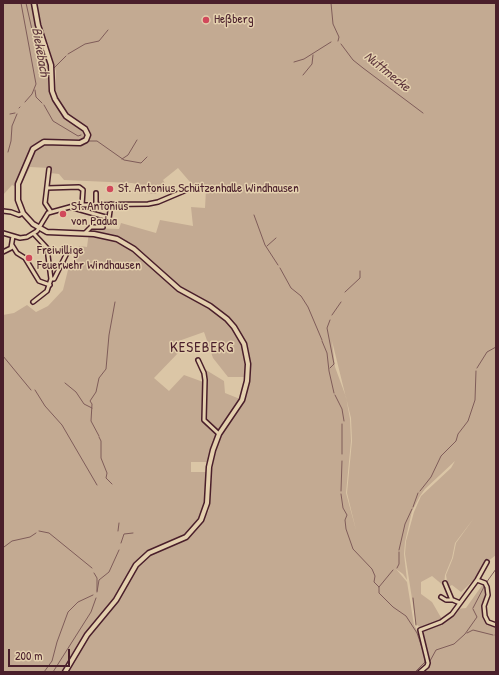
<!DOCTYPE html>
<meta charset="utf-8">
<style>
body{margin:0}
#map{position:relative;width:499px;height:675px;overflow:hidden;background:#dbc6a6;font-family:"Patrick Hand",sans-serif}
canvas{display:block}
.frame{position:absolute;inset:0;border:4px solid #4a1f2b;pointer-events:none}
.scale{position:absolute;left:8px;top:649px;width:62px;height:18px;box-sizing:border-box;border:2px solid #4a1f2b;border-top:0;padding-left:5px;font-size:12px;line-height:14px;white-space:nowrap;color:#4a1f2b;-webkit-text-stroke:3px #e4d0ae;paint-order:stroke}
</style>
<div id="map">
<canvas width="499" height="675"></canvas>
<div class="frame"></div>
<div class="scale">200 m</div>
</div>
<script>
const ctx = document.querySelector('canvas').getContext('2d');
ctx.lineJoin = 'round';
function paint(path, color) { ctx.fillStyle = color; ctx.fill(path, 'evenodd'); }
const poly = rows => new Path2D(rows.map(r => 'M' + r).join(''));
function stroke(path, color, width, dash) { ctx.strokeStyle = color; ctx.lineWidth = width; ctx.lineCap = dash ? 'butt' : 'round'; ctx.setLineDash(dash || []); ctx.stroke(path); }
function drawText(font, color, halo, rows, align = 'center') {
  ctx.font = font + ' "Patrick Hand",sans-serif'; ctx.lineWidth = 3; ctx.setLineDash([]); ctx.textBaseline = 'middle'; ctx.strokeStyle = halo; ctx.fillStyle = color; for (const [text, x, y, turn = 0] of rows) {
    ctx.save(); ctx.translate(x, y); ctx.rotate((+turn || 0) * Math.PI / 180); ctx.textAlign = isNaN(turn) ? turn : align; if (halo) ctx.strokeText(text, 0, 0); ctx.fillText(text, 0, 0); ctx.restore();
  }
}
paint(poly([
 [3,3,32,3,38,33,50,67,50,91,52,98,61,112,82,129,85,132,86,137,83,140,77,142,46,140,38,143,30,150,16,187,12,185,3,195],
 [36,3,496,3,496,555,487,562,475,579,461,592,452,585,448,587,446,575,453,558,456,543,474,518,455,543,452,558,445,575,444,586,432,576,421,582,421,594,432,602,443,621,431,626,420,627,416,624,405,554,406,541,414,512,421,496,451,468,455,461,425,489,420,496,412,511,405,542,404,554,407,580,403,574,396,569,407,582,414,625,419,634,427,664,428,662,421,630,442,623,456,609,466,608,483,584,486,585,487,595,483,607,484,613,488,622,496,626,496,672,3,672,3,315,14,313,27,305,36,312,48,306,63,290,68,270,76,254,78,254,79,246,87,247,89,232,92,228,119,229,121,223,156,233,160,220,193,226,191,207,205,208,206,189,196,189,178,168,163,180,167,187,155,194,145,193,138,190,142,185,132,183,64,180,59,174,50,173,50,168,30,167,22,183,20,183,30,157,41,145,48,143,83,145,87,143,90,136,88,129,68,115,60,105,55,91,56,71,41,31],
 [204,332,213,358,228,377,247,377,249,381,245,395,221,437,216,451,212,469,209,510,201,524,184,540,182,539,200,518,206,496,208,472,191,472,191,462,207,462,218,432,240,399,225,393,224,381,206,370,206,383,184,375,169,391,154,378,179,352,173,343],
 [332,341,351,418,352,441,347,493,356,530,346,493,351,441,350,419,346,397,335,367]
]), '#c3aa92');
stroke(poly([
 [21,3,36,84,32,94,25,102],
 [26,3,35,43,45,71],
 [331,3,333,24,339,37,338,41],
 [341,44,353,60,363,68,423,113],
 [68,54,85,44,99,41,108,30],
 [294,62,304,59,331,42],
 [54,68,66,56],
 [303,75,312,64,313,55],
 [35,90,36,97,42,103],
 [44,105,53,121,78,136,81,135],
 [19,108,20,107],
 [10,114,15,113],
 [89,141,97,141,124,160,141,163,147,157],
 [8,152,11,141,12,126,17,114],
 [122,159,128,155,137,140],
 [254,215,265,245,278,265],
 [267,246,276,238],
 [280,268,291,288,301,296,308,307,322,340],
 [345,292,360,278,360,271],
 [332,315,341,302],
 [322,341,327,353,329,371,334,393],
 [3,356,31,390],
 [330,368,334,364,327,328,330,320],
 [477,368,487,352,496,347],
 [65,383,76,392,84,404,92,408],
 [35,390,45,406,62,425,97,485],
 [335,395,342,409,344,421],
 [99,436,91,421,92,404,90,401,96,392,99,378,106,369,109,335,115,302],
 [99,437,101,441,101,458,107,473,106,478,112,484],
 [342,454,342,424],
 [341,491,342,461],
 [420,491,431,477,441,456,456,441,458,434,468,421,475,400,476,371],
 [341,494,343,508,347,515,345,520,346,529,353,549,372,569,375,576,374,582,379,587,379,593,393,607,406,616,417,633,425,656],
 [413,507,418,493],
 [39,531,49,533,92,568],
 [118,531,119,523],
 [121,543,124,534,133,533],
 [4,547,12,541,30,537,36,533],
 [399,550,405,524,412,509],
 [397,568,399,564,399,552],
 [94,573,97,578,97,591],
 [486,583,496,569],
 [379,587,393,570],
 [97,592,99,580,109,572,119,550],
 [413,598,416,625],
 [473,608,485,585],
 [467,633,473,630,493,635],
 [495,635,496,635],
 [430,661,436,650,454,644,465,634,477,617,473,609],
 [44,672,52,661,57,642,68,612,78,602,93,595],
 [47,672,49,672],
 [53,672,91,612,96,598],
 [415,672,425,662,425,658]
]), '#7f5c59', 1);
const minor = poly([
 [49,169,45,203,51,212],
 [47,188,79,187,83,190,82,205],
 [96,205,96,193],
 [70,207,109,218,111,204],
 [3,211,11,212,19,215,23,213],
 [3,233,20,238,27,237,37,231,48,213,77,205,148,204,158,202,191,188],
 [85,233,91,227,103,227],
 [12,245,17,253,25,258,39,281,50,285],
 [3,252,11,248,13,236],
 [51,279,54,279,67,253],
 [33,302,47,291,51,279,47,248,34,234],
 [198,360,204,373,205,380,204,420,219,434],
 [477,580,485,583,487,587,488,595,484,606,485,616,488,622,496,625],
 [445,583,452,600],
 [441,597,446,600,453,600,460,603],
 [420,672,427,666,428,663,420,630,441,622,452,614,477,580,487,562]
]);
const major = poly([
 [34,3,38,25,51,65,52,91,55,99,66,116,85,129,88,135,86,140,80,143,44,142,33,149,18,184,18,200,23,213,33,224,47,232,94,234,117,239,134,249,179,289,210,306,227,319,234,327,244,344,248,364,247,381,242,400,219,434,213,450,209,467,207,503,201,520,186,537,149,553,136,565,116,600,87,635,65,672]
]);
stroke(minor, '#4a1f2b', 6);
stroke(major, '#4a1f2b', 7);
stroke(minor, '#e4d0ae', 3);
stroke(major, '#e4d0ae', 4);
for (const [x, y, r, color] of [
 [206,20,4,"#d1495b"],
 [110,189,4,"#d1495b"],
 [63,214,4,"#d1495b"],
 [29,258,4,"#d1495b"]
]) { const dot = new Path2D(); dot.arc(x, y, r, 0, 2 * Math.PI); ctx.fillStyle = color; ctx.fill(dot); stroke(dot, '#e4d0ae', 1.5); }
drawText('13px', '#4a1f2b', '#e4d0ae', [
 ["Heßberg",214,20],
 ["St. Antonius Schützenhalle Windhausen",118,189],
 ["St. Antonius",71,207],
 ["von Padua",71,222],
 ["Freiwillige",37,251],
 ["Feuerwehr Windhausen",37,266]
], 'left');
drawText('italic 14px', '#60383e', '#e4d0ae', [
 ["Biekebach",40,52,80],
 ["Nuttmecke",387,72,39]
]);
ctx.letterSpacing = '1px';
drawText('15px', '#4a1f2b', '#e4d0ae', [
 ["KESEBERG",202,348]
]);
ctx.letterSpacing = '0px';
</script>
